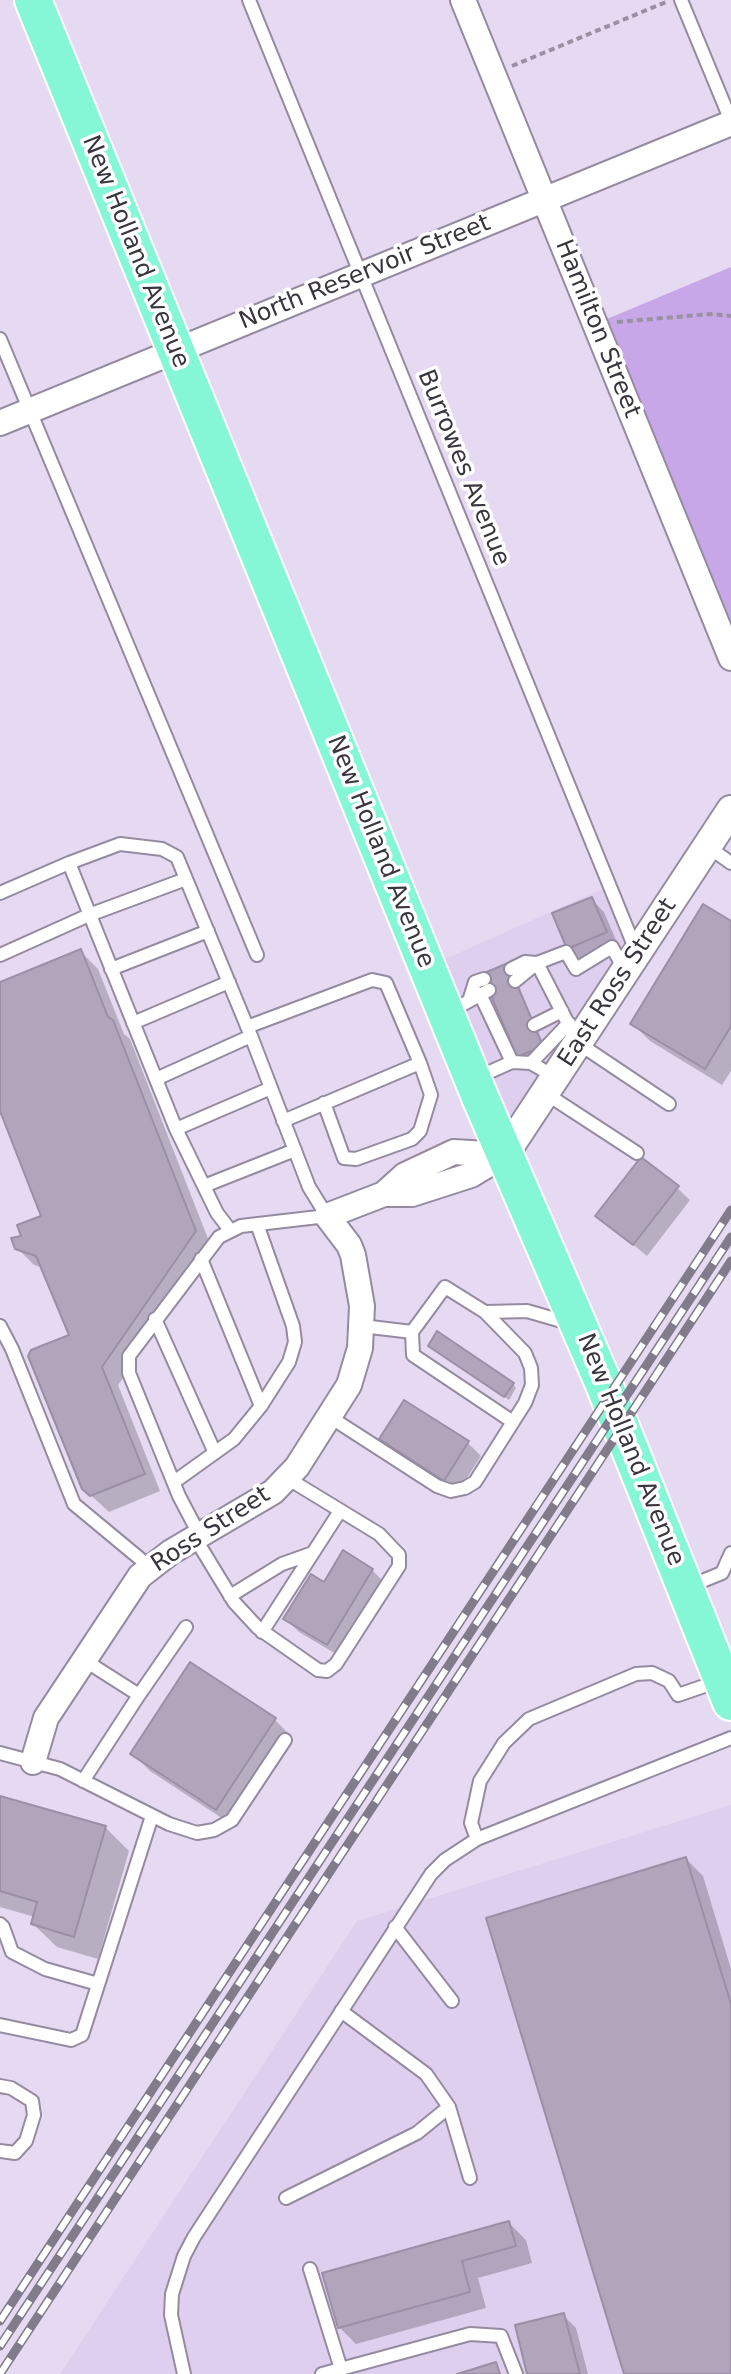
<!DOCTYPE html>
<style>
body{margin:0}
canvas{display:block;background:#e5daf2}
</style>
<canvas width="731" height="2374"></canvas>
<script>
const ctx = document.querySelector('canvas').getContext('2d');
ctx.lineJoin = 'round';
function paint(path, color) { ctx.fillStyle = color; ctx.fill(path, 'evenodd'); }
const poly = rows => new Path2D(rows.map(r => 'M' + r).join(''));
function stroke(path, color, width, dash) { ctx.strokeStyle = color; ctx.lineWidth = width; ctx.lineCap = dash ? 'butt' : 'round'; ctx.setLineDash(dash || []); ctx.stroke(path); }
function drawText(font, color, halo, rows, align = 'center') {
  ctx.font = font + ' "DejaVu Sans",sans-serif'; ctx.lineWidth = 7; ctx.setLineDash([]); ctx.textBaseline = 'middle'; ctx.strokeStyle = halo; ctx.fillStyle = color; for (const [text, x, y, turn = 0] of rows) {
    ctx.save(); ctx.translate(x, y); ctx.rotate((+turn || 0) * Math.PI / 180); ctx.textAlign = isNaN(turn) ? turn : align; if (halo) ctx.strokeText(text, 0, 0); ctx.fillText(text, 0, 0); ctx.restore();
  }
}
paint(poly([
 [602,889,637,953,504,1155,427,967],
 [731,1805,731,2374,60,2374,357,1921]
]), '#decfee');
paint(poly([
 [731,267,731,658,595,324]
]), '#c7a7e7');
paint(poly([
 [591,899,604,912,618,945,582,961,569,948],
 [731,923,731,1071,722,1085,650,1041,633,1024],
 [81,952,98,969,124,1034,130,1039,212,1249,118,1385,160,1491,109,1512,83,1488,72,1336,43,1268,34,1265,16,1247,44,1217,3,1114,0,1115,0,985],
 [511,969,545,1050,522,1059,519,1056],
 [677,1188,690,1200,647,1256,598,1216],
 [434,1350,513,1384,516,1388,509,1400],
 [405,1402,468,1443,481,1456,458,1492,395,1452,382,1439],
 [372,1570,385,1583,341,1657,299,1632,286,1619,325,1584],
 [190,1665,275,1720,292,1737,234,1826,150,1771,133,1754],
 [0,1798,105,1827,129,1851,98,1959,57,1947,33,1924,35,1917,0,1907],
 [686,1859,703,1876,731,1969,731,2374,627,2374],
 [509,2223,526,2240,532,2263,478,2278,486,2308,356,2344,339,2327],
 [563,2315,576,2328,588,2374,529,2374]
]), '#0003');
const building = poly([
 [592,897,607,932,567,949,552,913,592,897],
 [703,904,731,921,731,1026,705,1069,630,1024,703,904],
 [81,949,108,1017,113,1020,196,1231,102,1367,145,1474,90,1496,82,1489,28,1356,31,1350,69,1335,36,1256,15,1249,11,1238,21,1236,17,1225,41,1216,0,1111,0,982,81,949],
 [508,963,543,1046,517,1057,482,974,508,963],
 [641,1157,679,1186,633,1245,595,1216,641,1157],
 [437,1331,514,1383,504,1397,428,1346,437,1331],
 [404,1400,469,1441,444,1481,379,1439,404,1400],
 [343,1550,373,1569,327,1645,283,1619,311,1574,324,1582,343,1550],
 [190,1662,276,1718,216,1810,130,1754,190,1662],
 [0,1796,106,1826,74,1937,31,1924,37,1902,0,1891,0,1796],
 [686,1857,731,2004,731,2374,624,2374,486,1918,686,1857],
 [509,2221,516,2246,462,2261,470,2292,338,2328,322,2273,509,2221],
 [564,2313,580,2374,527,2374,515,2325,564,2313],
 [496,2362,500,2374,457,2374,496,2362]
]);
paint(building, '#b1a5bc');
stroke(building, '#9a8fa6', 2);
const service = poly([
 [249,0,637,953],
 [681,0,731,121],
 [0,339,257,955],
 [707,846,731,863],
 [0,893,69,863],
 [0,955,89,915,186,879],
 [537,963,578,1043,669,1104],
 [111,969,208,931],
 [511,969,525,962,537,963],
 [515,981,537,963,566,952,576,969,612,947,625,971],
 [480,994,512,1062],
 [470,998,475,982,484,979],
 [449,1012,489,990],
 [133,1023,229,982],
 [534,1025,562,1011],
 [247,1027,372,980,386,983,420,1063,283,1121],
 [531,1063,569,1023],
 [476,1078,512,1062,531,1063,555,1077],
 [156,1079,251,1036],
 [545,1093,637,1153],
 [324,1103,344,1158,356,1159,412,1139,420,1131,431,1095,420,1063],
 [176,1129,271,1088],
 [204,1186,295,1150],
 [201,1259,261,1406],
 [485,1312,527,1311,572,1324],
 [155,1319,215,1453],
 [0,1326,12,1349,74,1504,150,1567],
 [412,1332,413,1355,513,1422],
 [330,1417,437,1486,451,1491,465,1488,475,1482,525,1403,532,1385,531,1368,525,1353,485,1312,445,1287,412,1332,362,1326],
 [174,1482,234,1439,261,1406,289,1362,295,1342,293,1326,257,1224],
 [200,1536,179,1496,129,1373,129,1356,219,1237,241,1226,327,1216,309,1187,251,1036,177,857,162,849,120,844,69,863,176,1129,217,1213,230,1230],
 [195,1538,234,1602,258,1628,318,1670,327,1671,336,1664,399,1566,399,1555,379,1534,287,1478],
 [690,1586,722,1573,731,1553],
 [230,1596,282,1564,313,1553],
 [262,1632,340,1511],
 [84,1660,139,1695,186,1627],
 [0,1753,60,1769,169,1824,197,1833,214,1830,232,1820,285,1740],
 [83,1781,139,1695],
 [477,1839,471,1823,480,1781,504,1743,529,1719,636,1674,652,1673,669,1681,678,1695,719,1681],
 [0,1924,3,1927,12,1952,45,1969,98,1984],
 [395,1927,452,2001],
 [0,2025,71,2040,82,2035,152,1816],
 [0,2086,11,2088,32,2101,34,2115,26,2141,15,2153,0,2151],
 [449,2107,470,2178],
 [286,2198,417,2133,449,2107,426,2074,341,2011],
 [310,2269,341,2369],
 [184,2374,171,2315,172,2294,184,2256,194,2237,431,1874,445,1860,477,1839,731,1738],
 [322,2374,470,2334,501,2336,516,2374]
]);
const minor = poly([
 [463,0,731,658],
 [0,423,731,123],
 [384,1194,412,1194,471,1175,504,1155],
 [33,1762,46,1718,140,1576,171,1552,273,1492,297,1467,349,1385,360,1348,362,1306,353,1255,349,1245,327,1216,384,1194,405,1175,454,1152,504,1155]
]);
const tertiary = poly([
 [504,1155,731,810]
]);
const primary = poly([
 [33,0,480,1097,603,1382,731,1702]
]);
stroke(service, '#958ba1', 16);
stroke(minor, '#958ba1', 28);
stroke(tertiary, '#958ba1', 32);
stroke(primary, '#fff', 40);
stroke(poly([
 [512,66,666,2],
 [617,322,711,314,731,316]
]), '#9991a2', 4, [6, 4]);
stroke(service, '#fff', 12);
stroke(minor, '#fff', 24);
stroke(tertiary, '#fff', 28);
stroke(primary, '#85f7d6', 36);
const rail = poly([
 [0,2321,731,1210],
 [0,2346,731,1237],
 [0,2374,731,1261]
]);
stroke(rail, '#827b8b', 9);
stroke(rail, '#fff', 6, [18]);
drawText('24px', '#39353e', '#fff', [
 ["New Holland Avenue",135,252,68],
 ["North Reservoir Street",365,273,-22],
 ["Hamilton Street",597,329,68],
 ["Burrowes Avenue",463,468,68],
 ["New Holland Avenue",380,852,68],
 ["East Ross Street",618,983,-57],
 ["New Holland Avenue",630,1450,68],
 ["Ross Street",211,1530,-33]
]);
</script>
